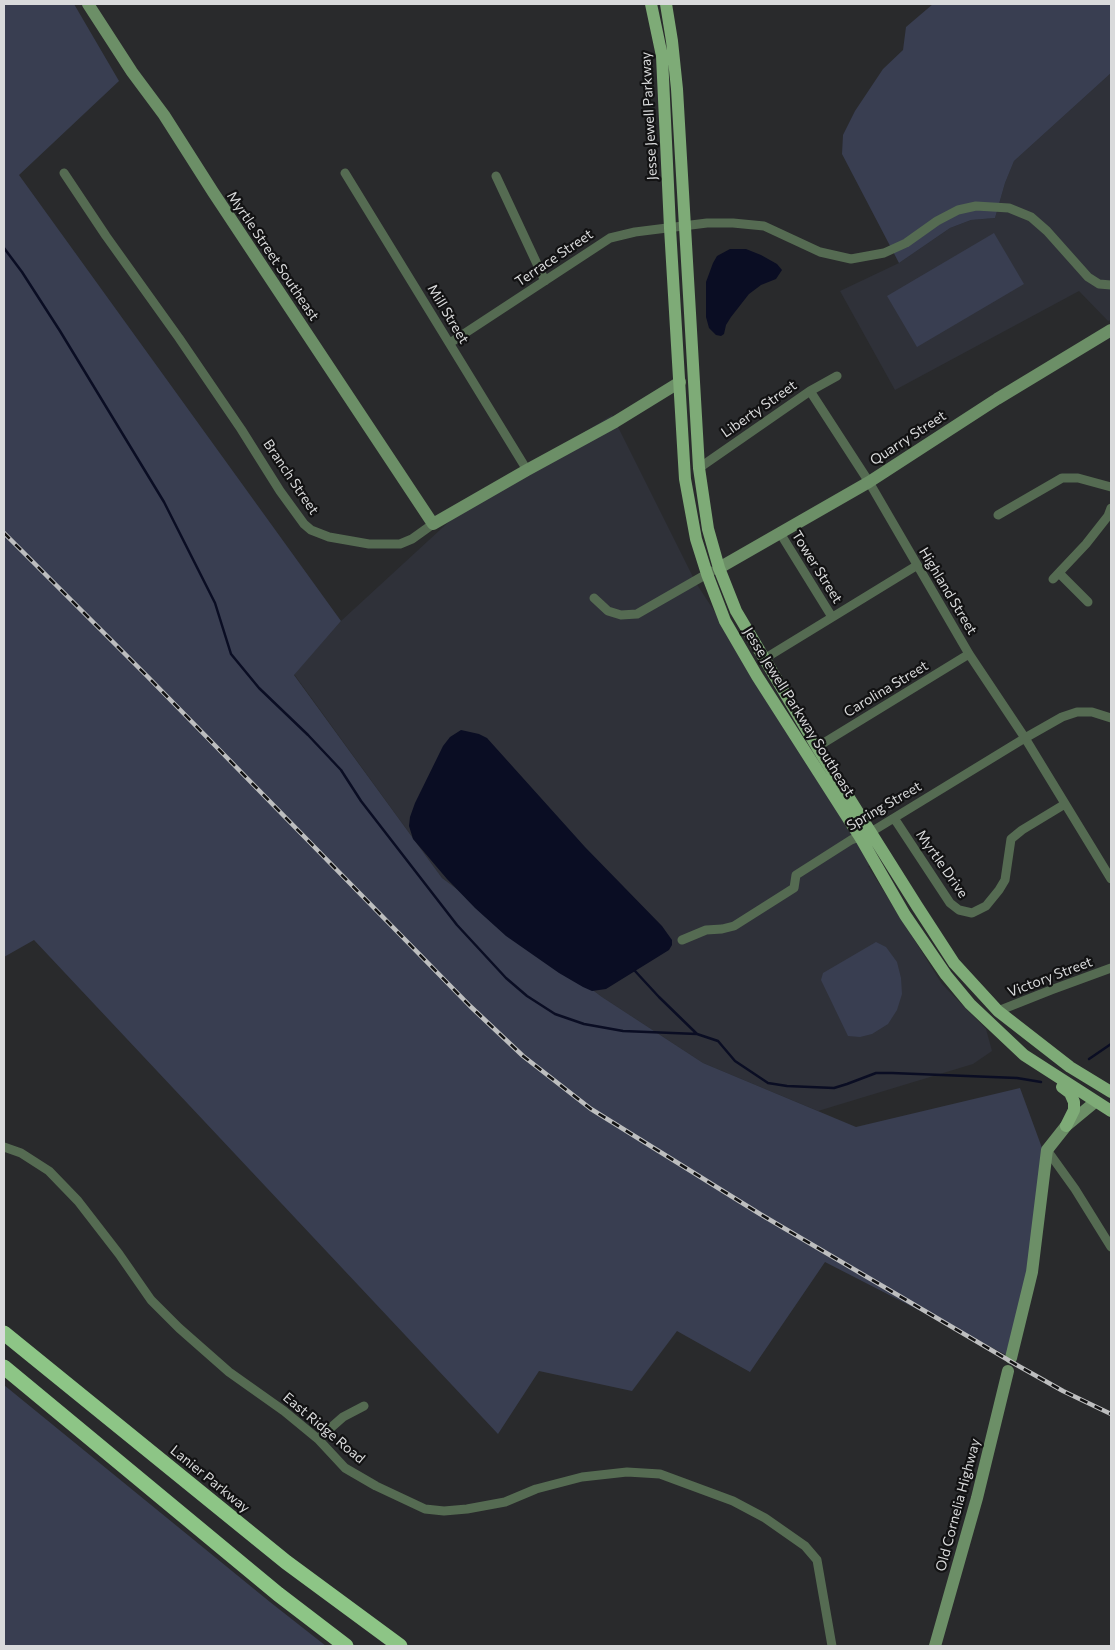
<!DOCTYPE html>
<style>
body{margin:0}
#map{position:relative;width:1115px;height:1650px;overflow:hidden;background:#292a2c;font-family:Commissioner,sans-serif}
canvas{display:block}
.frame{position:absolute;inset:0;border:5px solid #d9dadb;pointer-events:none}
</style>
<div id="map">
<canvas width="1115" height="1650"></canvas>
<div class="frame"></div>
</div>
<script>
const ctx = document.querySelector('canvas').getContext('2d');
ctx.lineJoin = 'round';
function paint(path, color) { ctx.fillStyle = color; ctx.fill(path, 'evenodd'); }
const poly = rows => new Path2D(rows.map(r => 'M' + r).join(''));
function stroke(path, color, width, dash) { ctx.strokeStyle = color; ctx.lineWidth = width; ctx.lineCap = dash ? 'butt' : 'round'; ctx.setLineDash(dash || []); ctx.stroke(path); }
function drawText(font, color, halo, rows, align = 'center') {
  ctx.font = font + ' Commissioner,sans-serif'; ctx.lineWidth = 4.5; ctx.setLineDash([]); ctx.textBaseline = 'middle'; ctx.strokeStyle = halo; ctx.fillStyle = color; for (const [text, x, y, turn = 0] of rows) {
    ctx.save(); ctx.translate(x, y); ctx.rotate((+turn || 0) * Math.PI / 180); ctx.textAlign = isNaN(turn) ? turn : align; if (halo) ctx.strokeText(text, 0, 0); ctx.fillText(text, 0, 0); ctx.restore();
  }
}
paint(poly([
 [1111,73,1111,320,1108,321,1079,291,895,390,840,291,899,263,950,228,971,220,995,218,1005,183,1014,161],
 [612,415,696,583,877,861,868,866,942,984,986,1029,992,1051,973,1064,818,1111,703,1063,602,997,442,878,294,674,341,621,466,506]
]), '#2f3139');
paint(poly([
 [4,4,74,4,119,81,19,175,341,621,294,675,442,878,602,997,703,1063,856,1127,1020,1088,1049,1167,1016,1360,825,1262,750,1372,677,1331,632,1391,539,1371,498,1434,34,940,4,957],
 [933,4,1111,4,1111,73,1014,161,1005,183,995,218,971,220,950,228,899,263,842,154,843,135,855,111,883,69,903,50,906,27],
 [994,233,1024,284,917,347,887,296],
 [876,942,886,947,897,962,901,978,902,994,897,1010,888,1024,872,1034,860,1037,848,1036,821,980,823,973],
 [4,1385,270,1602,326,1646,4,1646]
]), '#393e51');
paint(poly([
 [730,249,746,249,761,255,777,264,782,270,776,279,761,285,749,294,731,317,726,325,724,334,721,336,716,335,709,328,706,317,706,282,713,263,717,256],
 [461,730,479,734,487,738,585,847,662,926,672,940,672,945,669,950,606,989,592,991,583,987,559,973,506,936,475,908,447,879,413,839,409,826,410,817,415,803,443,746,450,737]
]), '#0a0d23');
stroke(poly([
 [4,248,22,272,60,331,164,502,215,603,231,654,259,688,308,735,341,770,361,801,457,925,506,978,527,996,555,1014,584,1024,623,1031,697,1034,718,1041,735,1061,768,1083,787,1086,834,1088,847,1084,876,1073,892,1073,1017,1078,1041,1082],
 [635,971,659,997,697,1034],
 [1089,1059,1111,1044]
]), '#0a0d23', 2.5);
stroke(poly([
 [64,173,106,236,179,338,241,429,280,491,304,524,311,530,329,537,369,544,400,544,412,539,433,524],
 [345,173,527,470],
 [496,176,545,281],
 [450,343,610,238,635,232,707,223,733,223,764,226,820,252,851,259,884,253,906,243,937,221,958,210,976,206,1009,208,1031,217,1047,231,1088,277,1099,284,1111,285],
 [810,391,869,482,969,654,1025,738,1111,879],
 [699,468,810,391,837,376],
 [998,515,1062,478,1078,478,1111,487],
 [780,533,832,617],
 [1059,573,1088,602],
 [1053,579,1086,544,1108,516,1111,508],
 [594,598,608,611,621,615,637,614,712,571],
 [764,659,916,566],
 [817,747,969,654],
 [894,818,950,903,959,910,972,913,986,906,999,890,1005,880,1011,839,1022,830,1065,804],
 [682,940,706,930,722,929,734,926,794,888,796,875,851,840,871,832,1025,738,1062,717,1077,712,1092,712,1111,718],
 [998,1011,1051,990,1111,968],
 [4,1147,21,1153,49,1171,78,1201,119,1254,151,1300,179,1328,229,1372,284,1411,318,1439,345,1468,376,1486,425,1509,444,1511,467,1509,505,1502,536,1489,582,1477,627,1472,660,1474,733,1501,765,1518,805,1546,817,1560,832,1646],
 [1047,1150,1075,1189,1111,1247],
 [318,1439,343,1417,364,1406]
]), '#556b52', 9);
stroke(poly([
 [88,4,132,72,164,115,213,192,433,524,527,470,615,422,680,382],
 [719,568,869,482,997,399,1111,330],
 [1011,1358,1032,1272,1047,1150,1066,1126,1095,1102],
 [935,1646,977,1498,1008,1371]
]), '#6c8f67', 12);
stroke(poly([
 [651,4,662,56,670,228,685,479,696,539,707,574,725,621,757,676,860,837,905,915,946,975,970,1004,1024,1055,1111,1111],
 [666,4,672,41,677,89,699,468,708,529,719,568,736,611,817,747,917,906,954,963,998,1011,1070,1067,1111,1092],
 [1062,1087,1070,1093,1074,1102,1074,1110,1066,1126]
]), '#7eab77', 12);
stroke(poly([
 [4,1333,286,1562,400,1646],
 [4,1367,278,1594,346,1646]
]), '#8dc586', 15);
const rail = poly([
 [4,533,148,677,470,1006,523,1056,591,1109,760,1214,1015,1364,1063,1391,1111,1414]
]);
stroke(rail, '#bdbebf', 4.5);
stroke(rail, '#121213', 2.5, [8]);
drawText('14px', '#d9dadb', '#121213', [
 ["Jesse Jewell Parkway",649,116,-93],
 ["Myrtle Street Southeast",273,256,56],
 ["Terrace Street",554,258,-34],
 ["Mill Street",448,314,59],
 ["Liberty Street",759,409,-35],
 ["Quarry Street",908,438,-33],
 ["Branch Street",291,477,56],
 ["Tower Street",817,567,58],
 ["Highland Street",948,591,59],
 ["Carolina Street",886,689,-31],
 ["Jesse Jewell Parkway Southeast",799,712,58],
 ["Spring Street",884,806,-30],
 ["Myrtle Drive",942,864,55],
 ["Victory Street",1050,977,-21],
 ["East Ridge Road",324,1428,40],
 ["Lanier Parkway",210,1479,39],
 ["Old Cornelia Highway",958,1505,-75]
]);
</script>
